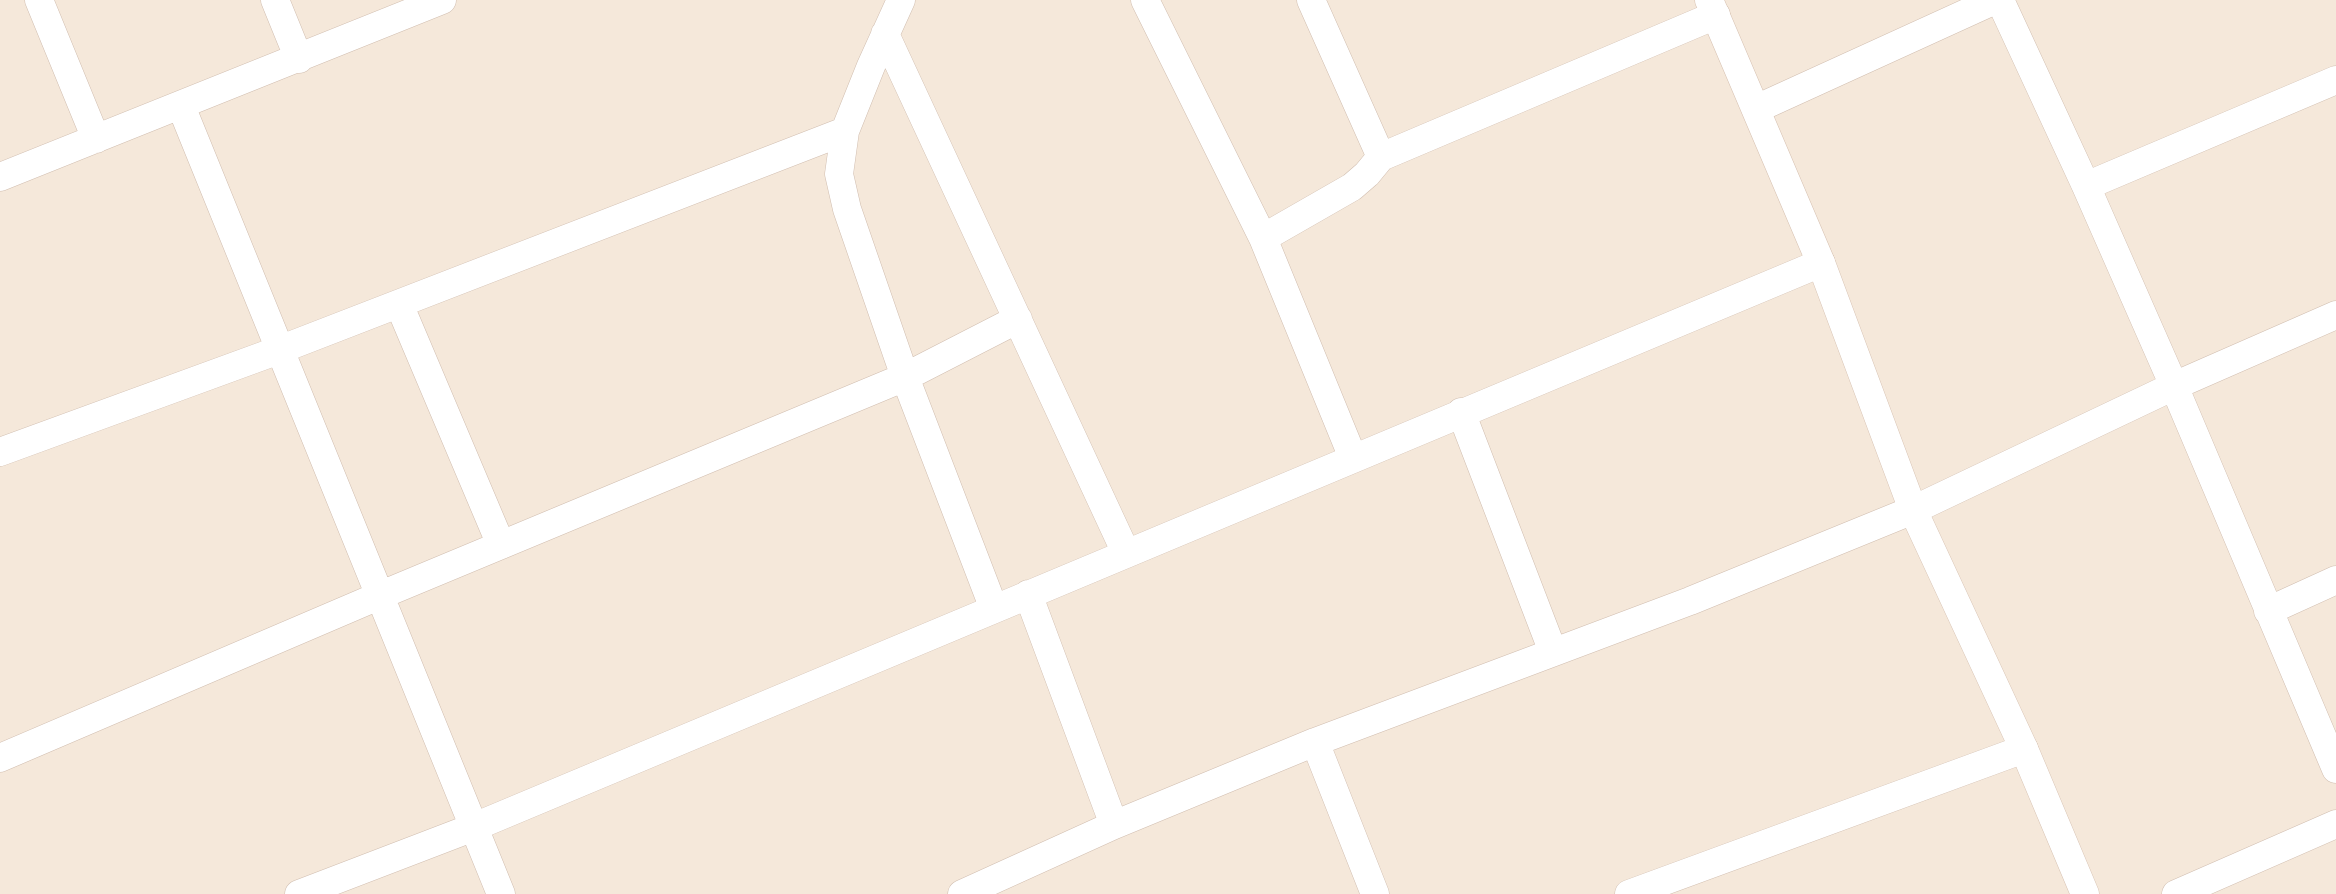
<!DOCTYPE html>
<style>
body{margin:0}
canvas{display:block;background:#fdf6ec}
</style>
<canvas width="2336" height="894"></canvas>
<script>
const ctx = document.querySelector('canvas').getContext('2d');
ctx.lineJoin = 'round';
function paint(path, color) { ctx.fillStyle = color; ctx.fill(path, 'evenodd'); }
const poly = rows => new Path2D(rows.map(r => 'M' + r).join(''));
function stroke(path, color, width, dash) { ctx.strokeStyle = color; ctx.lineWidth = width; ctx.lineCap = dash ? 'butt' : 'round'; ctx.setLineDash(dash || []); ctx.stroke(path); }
paint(poly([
 [0,0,2336,0,2336,894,0,894]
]), '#f5e8da');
const street = poly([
 [39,0,96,139],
 [275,0,299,59],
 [901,0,871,66,845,131,839,174,847,209,905,377,994,609],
 [1145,0,1263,238,1353,458],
 [1311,0,1381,157],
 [2000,0,2086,186,2174,386,2336,769],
 [885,34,1126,553],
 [181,106,501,894],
 [1756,109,1995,0],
 [0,177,442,0],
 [2086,186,2336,80],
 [1263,238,1352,187,1367,174,1381,157,1716,15],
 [399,304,501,545],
 [1461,412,1553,652],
 [0,452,279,350,845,131],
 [1028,594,1114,825],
 [2268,611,2336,580],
 [1315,742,1375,894],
 [0,758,381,595,905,377,1018,319],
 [299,894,474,827,1821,263],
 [962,894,1114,825,1315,742,1690,601,1913,510,2174,386,2336,315],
 [1629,894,2024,749],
 [2176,894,2336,824]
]);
const secondary = poly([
 [1709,0,1821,263,1913,510,2024,749,2085,894]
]);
stroke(street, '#d1beb0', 29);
stroke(secondary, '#d6c0b0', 29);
stroke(street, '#fff', 28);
stroke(secondary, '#fff', 28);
</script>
